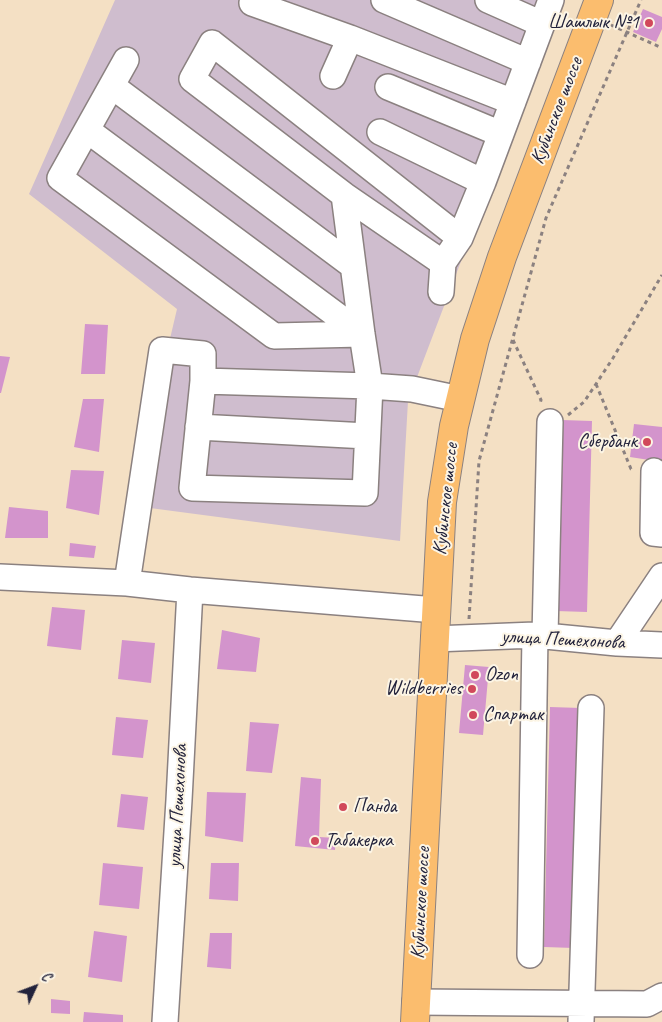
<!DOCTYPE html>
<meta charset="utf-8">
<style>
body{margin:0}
#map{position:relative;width:662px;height:1022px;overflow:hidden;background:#f4e0c4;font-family:Caveat,sans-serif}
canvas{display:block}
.north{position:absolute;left:10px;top:962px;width:50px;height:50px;-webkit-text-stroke:4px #fcf5e5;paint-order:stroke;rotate:47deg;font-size:14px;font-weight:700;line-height:20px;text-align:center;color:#22223b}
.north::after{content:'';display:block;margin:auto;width:18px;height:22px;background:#22223b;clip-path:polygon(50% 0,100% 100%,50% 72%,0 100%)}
</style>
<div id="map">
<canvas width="662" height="1022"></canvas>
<div class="north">С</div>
</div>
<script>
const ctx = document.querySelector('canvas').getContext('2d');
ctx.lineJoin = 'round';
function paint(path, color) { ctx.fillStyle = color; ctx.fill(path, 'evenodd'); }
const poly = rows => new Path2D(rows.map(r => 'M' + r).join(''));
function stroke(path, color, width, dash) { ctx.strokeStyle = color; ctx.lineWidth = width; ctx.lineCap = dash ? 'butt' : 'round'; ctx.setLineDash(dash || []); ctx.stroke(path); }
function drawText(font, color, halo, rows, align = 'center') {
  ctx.font = font + ' Caveat,sans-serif'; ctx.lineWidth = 4; ctx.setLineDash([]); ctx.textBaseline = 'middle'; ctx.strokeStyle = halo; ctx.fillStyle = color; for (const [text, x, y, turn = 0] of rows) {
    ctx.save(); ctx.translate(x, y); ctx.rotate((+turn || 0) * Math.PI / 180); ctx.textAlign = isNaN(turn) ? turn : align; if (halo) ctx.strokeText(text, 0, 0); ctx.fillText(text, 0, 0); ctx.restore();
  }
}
paint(poly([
 [115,0,562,0,518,111,408,401,400,541,150,508,165,360,177,309,29,194]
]), '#cfbdce');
paint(poly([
 [643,9,662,17,662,29,656,42,633,32],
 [85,324,108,325,105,374,81,374],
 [0,356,10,357,1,393,0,393],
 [83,399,104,399,99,452,74,447],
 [562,420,592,421,587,612,556,611],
 [634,424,662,427,662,462,630,457],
 [71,470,104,471,99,515,66,508],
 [9,507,48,511,48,538,5,538],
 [70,543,96,546,94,558,69,556],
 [52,607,85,610,81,650,47,646],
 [222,630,260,638,256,672,217,669],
 [122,640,155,643,151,683,118,679],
 [465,665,489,667,483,735,459,733],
 [550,707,581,708,574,948,544,947],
 [116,717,148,720,143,758,112,755],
 [250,722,279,724,272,773,246,771],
 [301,777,321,779,319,837,336,838,335,850,295,846],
 [207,792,246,793,243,842,205,836],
 [121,794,148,797,144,830,117,827],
 [103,863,143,867,139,909,99,905],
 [211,863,239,863,238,901,209,899],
 [94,931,127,936,122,982,88,977],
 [210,933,232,933,231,969,207,967],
 [51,999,70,1001,70,1014,51,1013],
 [84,1012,123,1015,123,1022,83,1022]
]), '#d394cc');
const minor = poly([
 [384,0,528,62],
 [488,0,542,24],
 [252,3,350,38,513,102],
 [126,60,60,178,274,336,362,334],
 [333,76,350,38],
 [112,86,353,266],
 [388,87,501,134],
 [87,130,362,334],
 [380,132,483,182],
 [344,195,362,334,370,386,365,493,192,488,203,381,370,386,412,389,460,399],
 [443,263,344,195,192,79,212,43,460,238],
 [441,292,443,263,460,238,483,182,551,0],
 [198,427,367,436],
 [654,471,653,533,662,534],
 [0,577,127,583,190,590,436,610],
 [127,583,162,350,203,354,203,381],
 [545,636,550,422],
 [434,639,535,635,617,643,662,645],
 [617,643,662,576],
 [530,955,535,635],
 [415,1002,647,1004,662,996],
 [165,1022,179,800,190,590],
 [581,1022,591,708]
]);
const major = poly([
 [415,1022,442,502,454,426,475,339,502,257,599,0]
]);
stroke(minor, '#8b8180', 28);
stroke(major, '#8b8180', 30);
stroke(poly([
 [611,25,662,48],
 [513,340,541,400,540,404],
 [596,384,631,469,634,470],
 [568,415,584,402,596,384,613,358,662,275],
 [469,619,479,461,546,218,641,0]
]), '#8b8180', 3, [4, 4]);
stroke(minor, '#fff', 25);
stroke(major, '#fbbd6e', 28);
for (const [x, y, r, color] of [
 [649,23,5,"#d1495b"],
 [647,442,5,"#d1495b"],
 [475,675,5,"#d1495b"],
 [472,689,5,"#d1495b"],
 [473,715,5,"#d1495b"],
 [343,807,5,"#d1495b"],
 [315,841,5,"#d1495b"]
]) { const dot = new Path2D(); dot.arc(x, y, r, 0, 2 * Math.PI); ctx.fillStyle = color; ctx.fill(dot); stroke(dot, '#fcf5e5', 2); }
drawText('20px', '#22223b', '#fcf5e5', [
 ["Шашлык №1",639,23,"right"],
 ["Сбербанк",637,442,"right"],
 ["Ozon",485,675],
 ["Wildberries",462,689,"right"],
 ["Спартак",483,715],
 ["Панда",353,807],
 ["Табакерка",325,841]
], 'left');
drawText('20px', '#22223b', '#fcf5e5', [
 ["Кубинское шоссе",557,111,-69],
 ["Кубинское шоссе",446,499,-84],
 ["улица Пешехонова",563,640,3],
 ["улица Пешехонова",178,806,-87],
 ["Кубинское шоссе",421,903,-87]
]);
</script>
